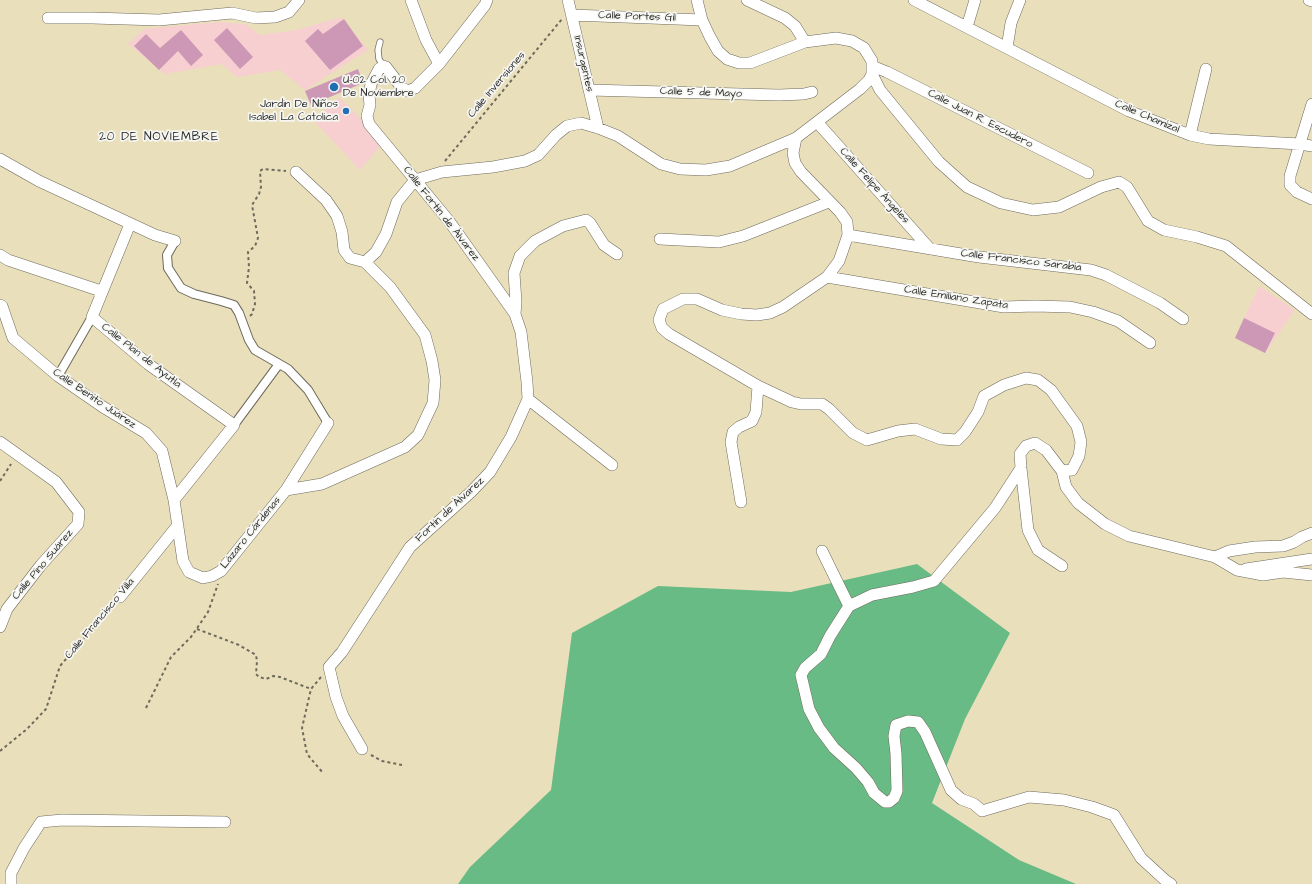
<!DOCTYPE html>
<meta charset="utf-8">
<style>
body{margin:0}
canvas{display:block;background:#e9dfba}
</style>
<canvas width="1312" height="884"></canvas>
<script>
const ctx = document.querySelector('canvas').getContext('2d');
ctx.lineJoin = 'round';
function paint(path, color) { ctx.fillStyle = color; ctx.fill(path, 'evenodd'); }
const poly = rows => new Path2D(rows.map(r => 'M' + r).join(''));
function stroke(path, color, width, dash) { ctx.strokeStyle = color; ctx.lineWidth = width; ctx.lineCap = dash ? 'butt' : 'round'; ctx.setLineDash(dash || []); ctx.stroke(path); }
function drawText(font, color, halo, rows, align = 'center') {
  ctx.font = font + ' "Architects Daughter",sans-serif'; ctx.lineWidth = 3.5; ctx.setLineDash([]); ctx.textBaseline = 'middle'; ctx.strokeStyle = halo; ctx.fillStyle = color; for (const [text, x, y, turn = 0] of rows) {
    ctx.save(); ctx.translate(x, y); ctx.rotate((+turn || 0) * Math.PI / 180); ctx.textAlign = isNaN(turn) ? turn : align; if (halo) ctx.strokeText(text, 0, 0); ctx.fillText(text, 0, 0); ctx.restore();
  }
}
paint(poly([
 [341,17,368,50,305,90,280,70,237,77,222,64,165,74,128,44,144,29,219,22,245,24,260,35,296,30],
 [339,97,384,142,360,170,314,121],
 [1259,286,1295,310,1265,353,1235,338]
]), '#f7cfd0');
paint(poly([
 [917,564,1010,633,965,719,932,803,1019,860,1076,884,458,884,470,867,551,790,572,633,658,586,791,592]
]), '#69bb86');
paint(poly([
 [344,19,363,46,330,70,305,41,318,29,323,34],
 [227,28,253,57,240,69,214,40],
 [181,30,203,55,191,66,178,51,159,70,134,46,146,34,160,48],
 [358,69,363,83,311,105,305,91],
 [1244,318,1275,333,1265,353,1235,338]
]), '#cc98b6');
const service = poly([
 [380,42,378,50,379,59,383,66]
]);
const pedestrian = poly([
 [175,241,167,255,168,268,181,288,194,294,221,301,234,305,239,313,249,340,255,350,288,369,308,390,328,423],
 [58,376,92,317],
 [234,425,279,364]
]);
const minor = poly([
 [411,0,426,40,439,64],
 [568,0,598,128],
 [747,0,785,18,795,26,805,42],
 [914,0,1129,111,1190,135,1209,139,1300,144,1312,146],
 [1309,0,1312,1],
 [572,15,702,20],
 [48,18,92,18,159,20,232,13,256,18,275,17,289,12,299,0],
 [967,27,975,0],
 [1007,48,1011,23,1020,0],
 [872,66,887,72,1088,173],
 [872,74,880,90,939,162,967,187,1001,203,1033,210,1059,207,1101,187,1119,182,1127,187,1148,221,1164,230,1197,237,1226,246,1312,314],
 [589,90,779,95,804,94,812,92],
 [1312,104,1290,176,1290,185,1297,192,1312,199],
 [817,122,930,249],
 [1190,135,1206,69],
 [796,138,793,153,795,163,801,172,840,212,847,222,848,235,839,261,827,277,783,307,770,313,757,315,741,314,722,310,697,299,683,299,663,309,659,320,662,328,669,334,758,386,792,402,801,404,822,404,829,409,853,433,867,440,898,431,915,429,941,439,957,440,965,432,978,412,984,396,1004,385,1026,378,1038,380,1051,390,1077,426,1081,442,1079,456,1072,470,1062,471,1046,450,1035,443,1026,446,1020,454,1021,468,1028,530,1038,550,1062,566],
 [0,159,39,181,155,235,175,241],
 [130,224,92,317,148,364,234,425,174,500],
 [848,235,979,257,1091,270,1106,275,1160,303,1183,319],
 [660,239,719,242,743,236,829,202],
 [0,255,8,260,101,291],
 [365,262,376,252,386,234,397,202,415,180,442,172,493,167,525,161,538,155,556,135,567,126,581,123,598,128,618,136,661,164,680,169,706,170,730,166,796,138,860,89,869,80,872,74,872,61,864,48,852,41,836,38,805,42,750,63,739,63,727,59,718,51,710,37,702,20,697,0],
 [827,277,1004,307,1035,306,1070,307,1093,312,1118,321,1150,343],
 [0,305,2,306,13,338,58,376,103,407,146,433,162,451,174,500,183,561,189,572,203,578,212,576,221,571,286,490,328,423],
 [515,314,516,302,514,273,520,256,535,241,563,226,586,220,590,223,604,245,617,254],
 [528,399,612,465],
 [0,442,56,482,79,512,78,524,41,565,7,609,0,627],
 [1021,468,995,508,934,581,913,587,872,595,849,606,830,636,821,654,805,668,801,675,809,709,819,728,834,748,856,768,868,782,874,793,885,802,889,802,894,798,897,791,896,754,894,736,896,725,908,721,918,722,925,732,951,790,961,799,974,804,982,811,1029,797,1064,800,1092,807,1114,815,1141,858,1165,880,1171,884],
 [1062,471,1066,487,1078,503,1105,524,1129,536,1215,557,1237,570,1263,575,1283,572,1312,575],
 [286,490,322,484,405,447,418,435,433,403,435,380,432,361,425,335,390,287,365,262,350,258,344,250,342,232,337,216,326,200,296,172],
 [741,502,731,442,733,432,739,427,752,421,756,412,758,386],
 [822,551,849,606],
 [1215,557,1229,551,1255,547,1283,546,1294,542,1302,537,1312,533],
 [1246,569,1312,559],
 [120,597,178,525],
 [362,749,343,716,336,697,329,667,342,652,410,547,471,492,490,472,511,437,528,399,527,382,521,332,515,314,449,221,369,124,367,116,370,105,369,95,371,84,379,69,383,66,386,67,402,88,408,91,415,88,439,64,485,5,487,0],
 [11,884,11,873,24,848,41,822,62,820,225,822]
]);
stroke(service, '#6e6a5d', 7);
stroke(pedestrian, '#6e6a5d', 10);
stroke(minor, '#6e6a5d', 12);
stroke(poly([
 [445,161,562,19],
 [250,316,252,314,255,304,254,291,247,283,249,267,248,252,255,246,258,238,252,205,259,194,261,187,260,171,263,169,286,171],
 [0,481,11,464],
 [197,629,239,645,256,655,257,661,256,674,259,677,266,679,273,676,280,677,311,689],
 [321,677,311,689,302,728,307,754,323,773],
 [146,708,171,657,191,637,208,612,218,584],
 [0,751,27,729,46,709,60,666,113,605],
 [371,755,382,761,402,765]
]), '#6e6a5d', 2, [3, 3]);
stroke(service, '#fff', 5.5);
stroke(pedestrian, '#fff', 8);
stroke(minor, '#fff', 11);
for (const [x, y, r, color] of [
 [334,87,5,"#1f6fb2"],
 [346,111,4,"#1f6fb2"]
]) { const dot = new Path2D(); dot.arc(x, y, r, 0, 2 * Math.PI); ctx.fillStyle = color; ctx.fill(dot); stroke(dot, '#f6f6f2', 1.5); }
drawText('11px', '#2b2b2b', '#f6f6f2', [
 ["Calle Portes Gil",637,17,2],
 ["Insurgentes",583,64,77],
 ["Calle Inversiones",497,85,-50],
 ["Calle 5 de Mayo",701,93,2],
 ["Calle Chamizal",1147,117,23],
 ["Calle Juan R. Escudero",980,119,27],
 ["Calle Felipe Ángeles",874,186,48],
 ["Calle Fortín de Álvarez",441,214,52],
 ["Calle Francisco Sarabia",1021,261,7],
 ["Calle Emiliano Zapata",956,298,9],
 ["Calle Plan de Ayutla",141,356,38],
 ["Calle Benito Juárez",94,399,34],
 ["Fortín de Álvarez",450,510,-43],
 ["Lázaro Cárdenas",251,533,-51],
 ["Calle Pino Suárez",43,565,-50],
 ["Calle Francisco Villa",100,619,-50]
]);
drawText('11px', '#2b2b2b', '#f6f6f2', [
 ["U-02 Col. 20",343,81],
 ["De Noviembre",343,94],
 ["Jardin De Niños",338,105,"right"],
 ["Isabel La Catolica",338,118,"right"]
], 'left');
ctx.letterSpacing = '1px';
drawText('12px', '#2b2b2b', '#f6f6f2', [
 ["20 DE NOVIEMBRE",159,137]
]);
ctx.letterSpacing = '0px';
</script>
